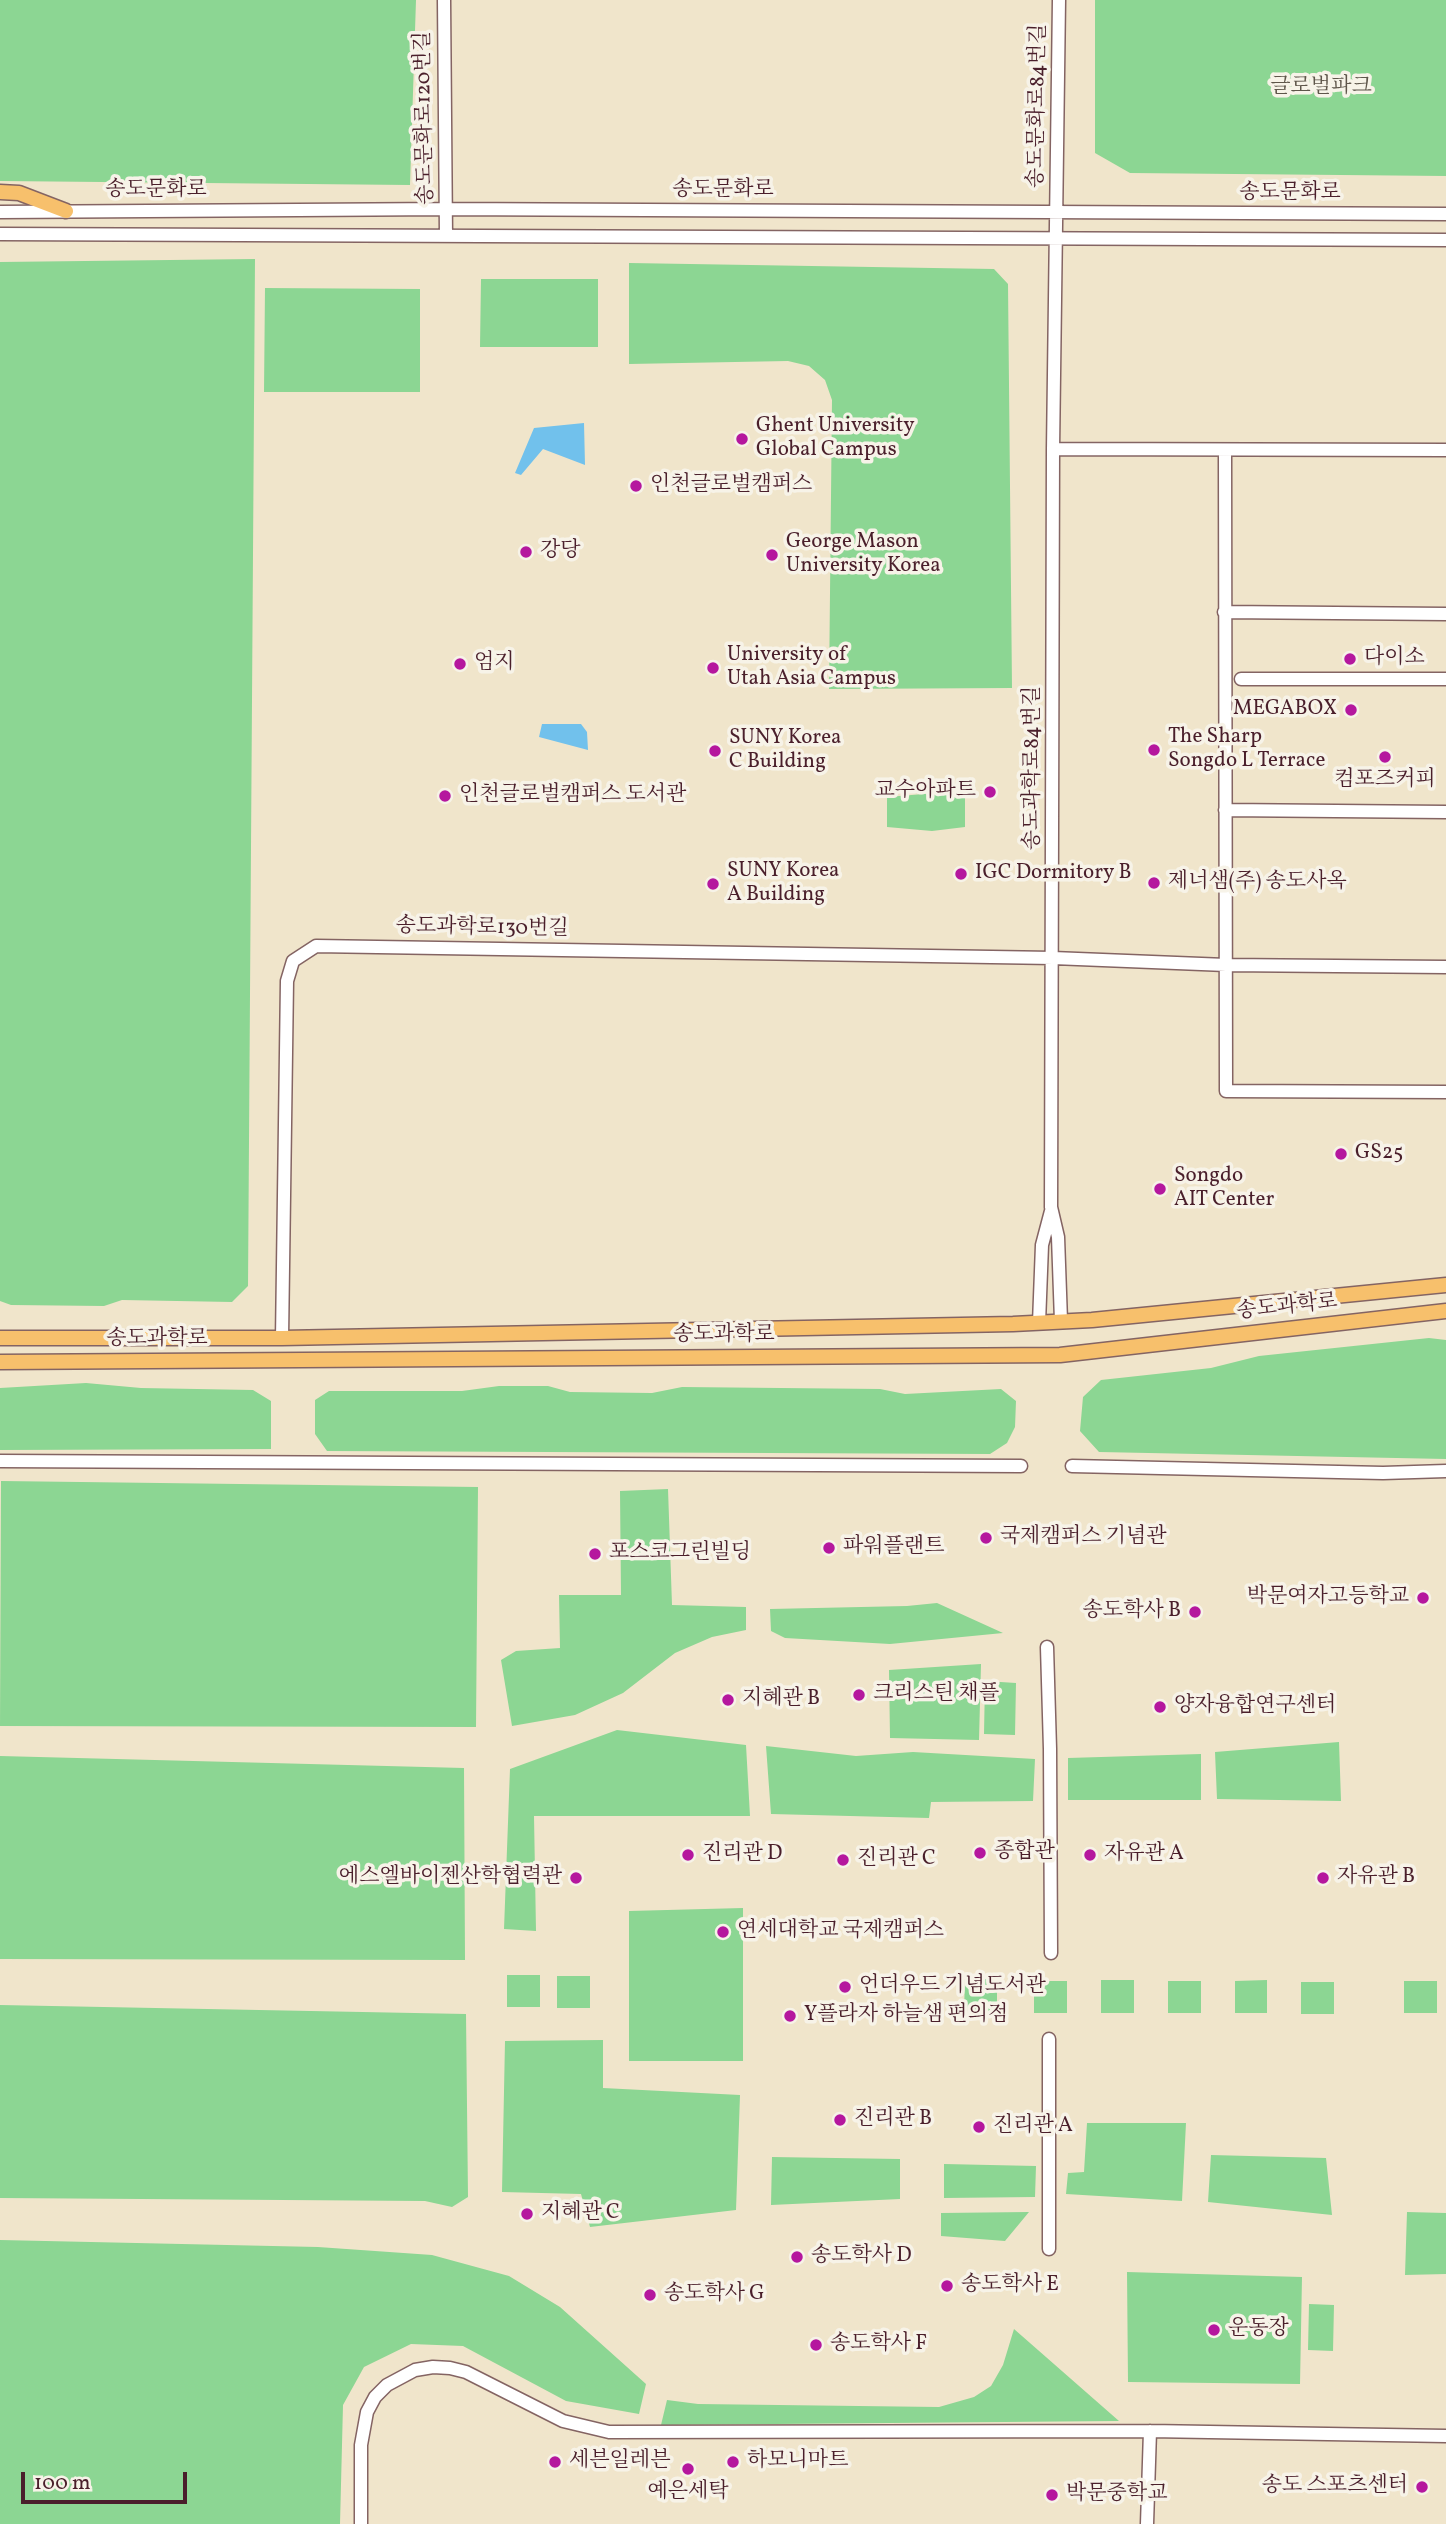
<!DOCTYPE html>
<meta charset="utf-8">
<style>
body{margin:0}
#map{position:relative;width:1446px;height:2524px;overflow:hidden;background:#f0e5cb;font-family:Vollkorn,serif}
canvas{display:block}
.scale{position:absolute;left:21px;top:2472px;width:166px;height:32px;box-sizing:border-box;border:4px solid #4a1f2b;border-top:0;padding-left:9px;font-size:21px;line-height:24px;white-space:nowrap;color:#4a1f2b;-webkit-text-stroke:5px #f7f3e8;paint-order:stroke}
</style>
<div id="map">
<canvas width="1446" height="2524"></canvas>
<div class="scale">100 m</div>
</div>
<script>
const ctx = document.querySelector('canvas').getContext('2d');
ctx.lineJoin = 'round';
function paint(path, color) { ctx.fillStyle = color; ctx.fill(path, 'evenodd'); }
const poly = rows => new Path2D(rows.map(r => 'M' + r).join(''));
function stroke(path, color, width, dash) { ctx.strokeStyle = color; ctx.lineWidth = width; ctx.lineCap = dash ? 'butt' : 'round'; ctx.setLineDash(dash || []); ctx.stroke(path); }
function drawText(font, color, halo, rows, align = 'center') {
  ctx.font = font + ' Vollkorn,"Noto Serif KR",serif'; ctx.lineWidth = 7; ctx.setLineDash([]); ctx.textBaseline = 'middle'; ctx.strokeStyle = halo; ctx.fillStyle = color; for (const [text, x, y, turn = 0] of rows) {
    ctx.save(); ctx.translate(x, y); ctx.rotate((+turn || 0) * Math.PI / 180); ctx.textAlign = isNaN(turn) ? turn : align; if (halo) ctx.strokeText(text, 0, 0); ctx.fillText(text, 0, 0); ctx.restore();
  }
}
paint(poly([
 [0,0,416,0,410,185,0,181],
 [1095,0,1446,0,1446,176,1130,173,1095,153],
 [255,259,248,1286,232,1302,122,1300,104,1306,11,1305,0,1301,0,262],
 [629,263,994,269,1008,284,1012,688,829,689,832,400,825,380,809,366,788,361,629,364],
 [481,279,598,279,598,347,480,347],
 [265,288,420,289,420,392,264,392],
 [936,793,965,798,965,827,932,831,887,827,887,797],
 [1429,1338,1446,1340,1446,1459,1099,1452,1080,1431,1083,1397,1101,1380,1211,1368,1259,1356],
 [86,1383,141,1388,253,1390,271,1401,271,1449,0,1450,0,1388],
 [499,1386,548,1386,570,1392,652,1393,682,1387,880,1389,905,1394,1001,1389,1016,1401,1015,1427,1007,1443,990,1454,327,1451,315,1434,315,1400,329,1391,462,1391],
 [1,1481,478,1487,476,1727,0,1726],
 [668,1489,672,1605,746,1607,746,1630,712,1637,675,1653,623,1693,575,1715,512,1726,501,1660,516,1651,560,1648,559,1595,621,1595,620,1491],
 [937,1603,1003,1633,890,1644,785,1638,771,1631,770,1609,907,1606],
 [981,1664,979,1740,890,1738,889,1670],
 [985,1681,1016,1683,1015,1735,984,1734],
 [617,1730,746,1745,750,1816,534,1816,536,1931,504,1929,510,1769],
 [1339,1742,1341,1801,1217,1799,1215,1752],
 [766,1746,856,1756,913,1752,1035,1759,1033,1801,931,1802,929,1818,771,1814],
 [1201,1754,1201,1800,1068,1800,1068,1758],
 [0,1756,464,1768,465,1960,0,1959],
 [743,1908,743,2061,629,2061,629,1911],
 [507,1975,540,1975,540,2007,507,2007],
 [557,1976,590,1976,590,2008,557,2008],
 [965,1979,997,1979,997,2011,964,2011],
 [1101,1980,1134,1980,1134,2013,1101,2013],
 [1267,1980,1267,2013,1235,2013,1235,1981],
 [1034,1981,1067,1981,1067,2013,1034,2013],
 [1168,1981,1201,1981,1201,2013,1168,2013],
 [1404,1981,1437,1981,1437,2013,1404,2013],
 [1301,1982,1334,1982,1334,2014,1301,2014],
 [0,2005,466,2014,468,2197,452,2207,425,2201,0,2198],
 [603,2040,603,2088,740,2095,736,2210,590,2227,581,2194,502,2192,505,2041],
 [1087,2123,1186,2123,1182,2201,1066,2194,1068,2173,1084,2172],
 [1211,2155,1326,2158,1332,2215,1208,2202],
 [772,2157,900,2159,900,2199,771,2205],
 [944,2164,1036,2166,1035,2197,944,2198],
 [1029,2212,1005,2241,941,2236,941,2213],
 [1407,2212,1446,2213,1446,2274,1405,2275],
 [0,2240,318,2247,432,2255,509,2276,560,2307,646,2384,639,2414,566,2401,463,2346,411,2344,364,2367,343,2405,340,2524,0,2524],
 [1127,2272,1302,2277,1300,2384,1128,2382],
 [1309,2304,1334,2305,1333,2351,1308,2350],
 [1014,2329,1119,2421,661,2425,667,2400,698,2404,939,2407,974,2397,991,2386,1003,2365]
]), '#8cd693');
paint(poly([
 [584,423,585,465,543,449,521,475,515,473,534,428],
 [542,724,581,724,587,732,588,750,539,737]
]), '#71c1ec');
const minor = poly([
 [444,0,446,236],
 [1059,0,1053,449,1051,1207,1058,1237,1061,1321],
 [0,212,446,209,1446,214],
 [0,234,1446,240],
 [1053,449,1446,450],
 [1225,450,1226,1091,1446,1092],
 [1224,612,1446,614],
 [1241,679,1446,679],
 [1225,810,1446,812],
 [1039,1323,1042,1245,1051,1211],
 [282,1338,287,981,293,961,316,946,1053,958,1226,965,1446,967],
 [0,1461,1021,1466],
 [1072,1466,1383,1473,1446,1471],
 [1047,1647,1050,1749,1051,1953],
 [1049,2249,1049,2039],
 [361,2524,361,2445,367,2412,375,2397,387,2385,415,2370,433,2367,450,2368,466,2372,563,2421,609,2432,1150,2431,1446,2436],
 [1147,2524,1150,2431]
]);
const major = poly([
 [0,192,19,193,66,211],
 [0,1338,282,1338,1013,1324,1092,1320,1446,1285],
 [0,1362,1060,1355,1446,1311]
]);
stroke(minor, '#846463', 15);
stroke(major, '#846463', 17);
stroke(minor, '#fff', 12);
stroke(major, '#f7c06c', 14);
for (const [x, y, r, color] of [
 [742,439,7,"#b5179e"],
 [636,486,7,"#b5179e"],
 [526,552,7,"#b5179e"],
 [772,555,7,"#b5179e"],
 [1350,659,7,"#b5179e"],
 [460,664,7,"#b5179e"],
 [713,668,7,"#b5179e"],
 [1351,710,7,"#b5179e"],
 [1154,750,7,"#b5179e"],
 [715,751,7,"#b5179e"],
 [1385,757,7,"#b5179e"],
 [990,792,7,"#b5179e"],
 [445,796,7,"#b5179e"],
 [961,874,7,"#b5179e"],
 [1154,883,7,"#b5179e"],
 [713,884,7,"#b5179e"],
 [1341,1154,7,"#b5179e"],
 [1160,1189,7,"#b5179e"],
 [986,1538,7,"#b5179e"],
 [829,1548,7,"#b5179e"],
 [595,1554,7,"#b5179e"],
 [1423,1598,7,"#b5179e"],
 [1195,1612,7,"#b5179e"],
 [859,1695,7,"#b5179e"],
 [728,1700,7,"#b5179e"],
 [1160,1707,7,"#b5179e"],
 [980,1853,7,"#b5179e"],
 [688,1855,7,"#b5179e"],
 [1090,1855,7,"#b5179e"],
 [843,1860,7,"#b5179e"],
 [576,1878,7,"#b5179e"],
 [1323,1878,7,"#b5179e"],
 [723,1932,7,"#b5179e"],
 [845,1987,7,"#b5179e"],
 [790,2016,7,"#b5179e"],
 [840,2120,7,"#b5179e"],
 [979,2127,7,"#b5179e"],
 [527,2214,7,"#b5179e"],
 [797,2257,7,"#b5179e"],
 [947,2286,7,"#b5179e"],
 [650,2295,7,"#b5179e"],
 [1214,2330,7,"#b5179e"],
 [816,2345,7,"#b5179e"],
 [555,2462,7,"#b5179e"],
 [733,2462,7,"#b5179e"],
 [688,2469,7,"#b5179e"],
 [1422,2487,7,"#b5179e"],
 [1052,2495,7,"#b5179e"]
]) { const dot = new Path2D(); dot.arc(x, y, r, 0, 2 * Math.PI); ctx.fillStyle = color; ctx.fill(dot); stroke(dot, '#f7f3e8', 2.5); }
drawText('21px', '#5e564a', '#f7f3e8', [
 ["글로벌파크",1321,88]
]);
drawText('21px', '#4a1f2b', '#f7f3e8', [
 ["송도문화로84번길",1039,106,-89],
 ["송도문화로120번길",426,118,-91],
 ["송도문화로",156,191],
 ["송도문화로",723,191],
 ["송도문화로",1290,194],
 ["송도과학로84번길",1034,768,-90],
 ["송도과학로130번길",482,929,1],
 ["송도과학로",1287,1308,-6],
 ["송도과학로",724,1336],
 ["송도과학로",157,1340]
]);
drawText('21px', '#4a1f2b', '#f7f3e8', [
 ["Ghent University",756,427],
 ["Global Campus",756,451],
 ["인천글로벌캠퍼스",650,486],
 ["George Mason",786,543],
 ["University Korea",786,567],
 ["강당",540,552],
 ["University of",727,656],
 ["Utah Asia Campus",727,680],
 ["다이소",1364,659],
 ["엄지",474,664],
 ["MEGABOX",1337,710,"right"],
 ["The Sharp",1168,738],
 ["Songdo L Terrace",1168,762],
 ["SUNY Korea",729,739],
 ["C Building",729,763],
 ["컴포즈커피",1385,781,"center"],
 ["교수아파트",976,792,"right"],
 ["인천글로벌캠퍼스 도서관",459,796],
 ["SUNY Korea",727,872],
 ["A Building",727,896],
 ["IGC Dormitory B",975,874],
 ["제너샘(주) 송도사옥",1168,883],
 ["GS25",1355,1154],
 ["Songdo",1174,1177],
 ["AIT Center",1174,1201],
 ["국제캠퍼스 기념관",1000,1538],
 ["파워플랜트",843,1548],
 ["포스코그린빌딩",609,1554],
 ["박문여자고등학교",1409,1598,"right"],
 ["송도학사 B",1181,1612,"right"],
 ["크리스틴 채플",873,1695],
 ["지혜관 B",742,1700],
 ["양자융합연구센터",1174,1707],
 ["종합관",994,1853],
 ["진리관 D",702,1855],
 ["자유관 A",1104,1855],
 ["진리관 C",857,1860],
 ["에스엘바이젠산학협력관",562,1878,"right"],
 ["자유관 B",1337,1878],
 ["연세대학교 국제캠퍼스",737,1932],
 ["언더우드 기념도서관",859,1987],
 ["Y플라자 하늘샘 편의점",804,2016],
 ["진리관 B",854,2120],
 ["진리관 A",993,2127],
 ["지혜관 C",541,2214],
 ["송도학사 D",811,2257],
 ["송도학사 E",961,2286],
 ["송도학사 G",664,2295],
 ["운동장",1228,2330],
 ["송도학사 F",830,2345],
 ["세븐일레븐",569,2462],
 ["하모니마트",747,2462],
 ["송도 스포츠센터",1408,2487,"right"],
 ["예은세탁",688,2493,"center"],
 ["박문중학교",1066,2495]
], 'left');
</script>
